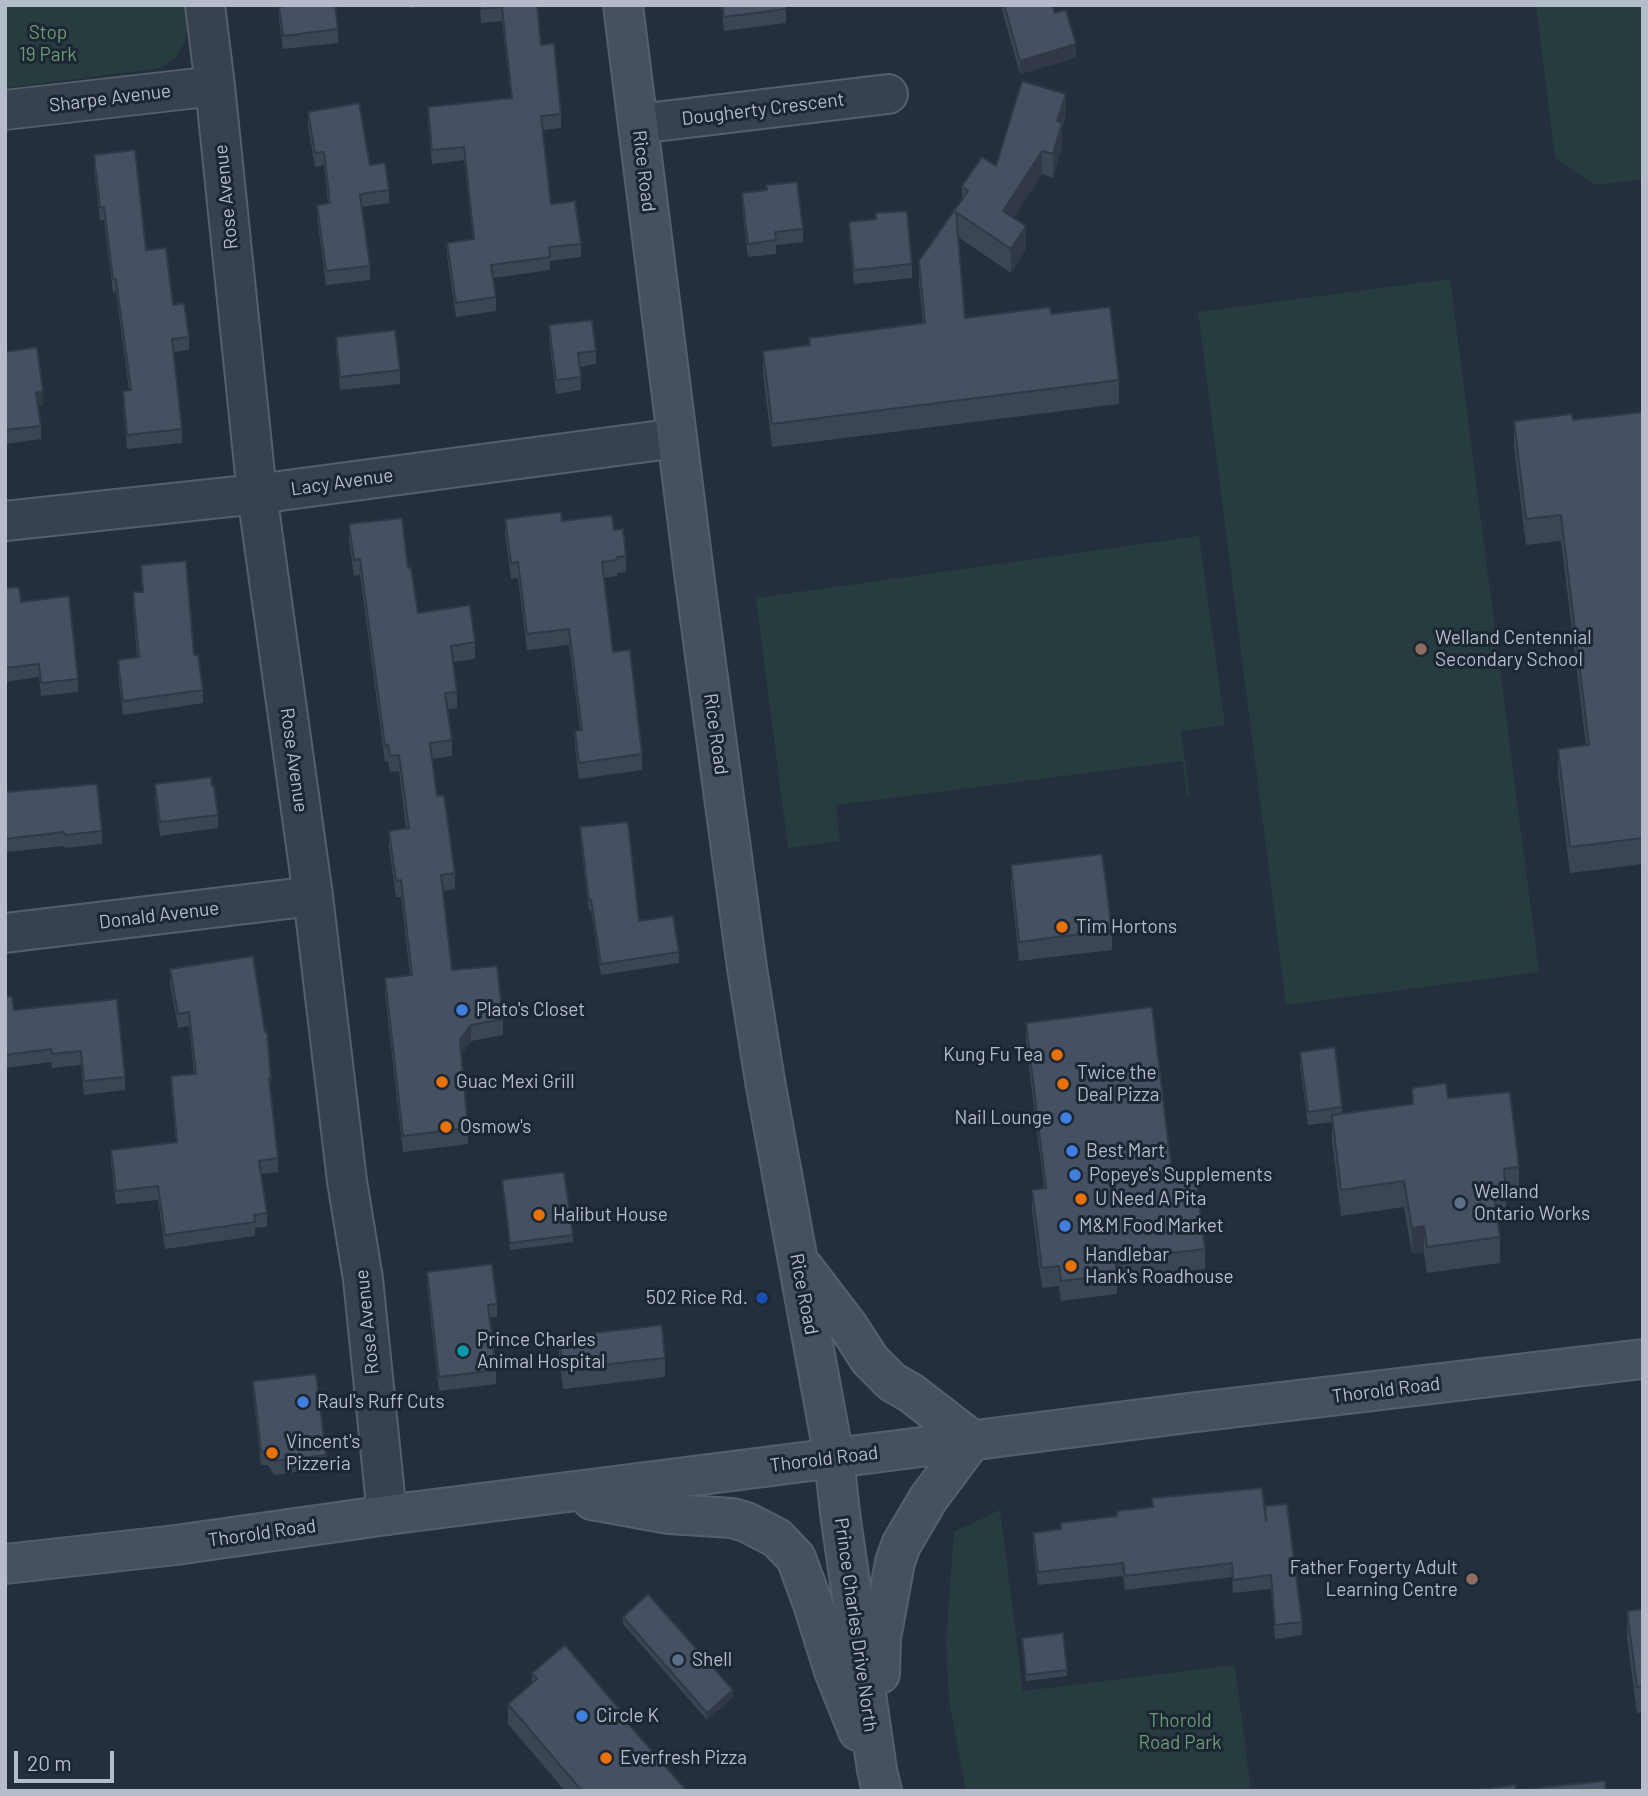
<!DOCTYPE html>
<style>
body{margin:0}
#map{position:relative;width:1648px;height:1796px;overflow:hidden;background:#242f3e;font-family:Barlow,sans-serif}
canvas{display:block}
.frame{position:absolute;inset:0;border:7px solid #b4bcc9;pointer-events:none}
.scale{position:absolute;left:14px;top:1751px;width:100px;height:32px;box-sizing:border-box;border:4px solid #b4bcc9;border-top:0;padding-left:9px;font-size:21px;line-height:24px;white-space:nowrap;color:#b4bcc9;-webkit-text-stroke:5px #1d2633;paint-order:stroke}
</style>
<div id="map">
<canvas width="1648" height="1796"></canvas>
<div class="frame"></div>
<div class="scale">20 m</div>
</div>
<script>
const ctx = document.querySelector('canvas').getContext('2d');
ctx.lineJoin = 'round';
function paint(path, color) { ctx.fillStyle = color; ctx.fill(path, 'evenodd'); }
const poly = rows => new Path2D(rows.map(r => 'M' + r).join(''));
function stroke(path, color, width, dash) { ctx.strokeStyle = color; ctx.lineWidth = width; ctx.lineCap = dash ? 'butt' : 'round'; ctx.setLineDash(dash || []); ctx.stroke(path); }
function drawText(font, color, halo, rows, align = 'center') {
  ctx.font = font + ' Barlow,sans-serif'; ctx.lineWidth = 6; ctx.setLineDash([]); ctx.textBaseline = 'middle'; ctx.strokeStyle = halo; ctx.fillStyle = color; for (const [text, x, y, turn = 0] of rows) {
    ctx.save(); ctx.translate(x, y); ctx.rotate((+turn || 0) * Math.PI / 180); ctx.textAlign = isNaN(turn) ? turn : align; if (halo) ctx.strokeText(text, 0, 0); ctx.fillText(text, 0, 0); ctx.restore();
  }
}
paint(poly([
 [5,5,185,5,187,25,186,41,174,60,161,68,5,88],
 [1536,5,1643,5,1643,179,1596,185,1555,158],
 [1450,279,1539,972,1286,1005,1198,312],
 [1199,536,1225,725,1181,731,1190,796,1187,796,1182,761,836,805,840,841,788,848,756,598],
 [1000,1510,1023,1691,1235,1665,1251,1791,966,1791,949,1701,946,1641,954,1532]
]), '#263c3f');
const street = poly([
 [205,5,215,86,257,494,313,896,347,1181,363,1279,387,1515],
 [5,110,215,86],
 [638,124,888,94],
 [5,521,257,494,677,438],
 [5,933,313,896]
]);
const secondary = poly([
 [623,5,695,581,747,968,765,1081,834,1458,840,1513,877,1770,882,1791],
 [803,1267,848,1326,870,1360,892,1382,911,1393,972,1440,928,1499,901,1545,895,1562,881,1638,880,1674],
 [592,1500,669,1514,732,1518,746,1522,777,1538,796,1558,813,1604,834,1671,858,1731],
 [5,1564,176,1545,387,1515,1188,1413,1643,1359]
]);
stroke(street, '#565f6c', 42);
stroke(secondary, '#565f6c', 42);
stroke(street, '#38414e', 38);
stroke(secondary, '#465061', 38);
paint(poly([
 [410,5,434,5,410,8],
 [480,5,537,5,541,45,561,114,561,128,543,130,551,204,581,244,581,257,550,261,550,270,493,278,496,297,496,311,456,317,447,256,447,243,473,239,464,160,432,164,428,121,428,107,511,98,502,21,481,23],
 [721,5,786,5,786,23,724,31],
 [1002,5,1052,5,1055,13,1076,58,1020,74,1002,10],
 [279,7,338,29,338,43,283,49,279,20],
 [308,112,370,165,389,190,389,203,362,207,370,266,370,280,326,285,317,218,317,205,328,203,324,165,315,167,308,125],
 [1066,117,1062,128,1062,146,1053,178,1042,174,1013,218,1026,249,1011,273,958,237,965,318,1051,314,1119,380,1119,404,772,447,763,374,763,351,809,345,809,338,923,323,919,284,919,261,962,200,962,186,996,166],
 [94,155,146,250,189,337,189,350,174,352,182,429,182,443,127,449,123,405,123,391,129,390,116,292,113,293,104,220,100,221,94,168],
 [766,190,803,229,803,242,776,245,776,254,748,257,742,206,742,193],
 [876,213,912,264,912,278,854,284,849,235,849,222,876,219],
 [549,325,596,351,596,364,580,367,581,390,556,394,549,339],
 [336,337,400,370,400,384,340,390,336,350],
 [5,352,43,405,38,406,41,426,41,439,5,444],
 [1643,412,1643,864,1570,873,1558,775,1558,749,1586,746,1561,541,1526,545,1514,447,1514,421,1573,420],
 [505,519,562,521,614,530,626,556,626,572,617,573,617,576,604,578,613,652,642,754,642,770,579,779,575,747,575,731,580,730,569,645,527,650,518,578,511,579,505,534],
 [349,524,408,568,418,613,475,642,475,659,453,662,457,692,457,708,447,709,452,740,452,756,432,759,437,796,455,873,455,889,443,891,452,970,503,1019,503,1035,471,1041,461,1055,468,1128,468,1144,403,1152,385,994,385,978,410,975,401,897,396,897,389,848,389,831,406,829,399,771,390,772,388,761,385,762,360,575,354,576,349,541],
 [141,565,194,655,203,690,203,703,123,715,118,673,118,660,137,657,133,606,133,592,142,592],
 [5,588,21,602,78,679,78,692,41,696,39,677,5,682],
 [155,784,218,815,218,828,160,836,155,797],
 [5,792,102,831,102,844,65,848,64,846,5,852],
 [580,827,639,921,679,952,679,963,601,975,591,910,589,911,580,838],
 [1011,865,1112,930,1112,950,1019,961,1011,885],
 [170,969,271,1078,270,1092,278,1158,278,1172,261,1174,267,1213,267,1227,255,1228,255,1236,165,1249,158,1200,116,1204,111,1163,111,1150,176,1142,171,1090,171,1076,194,1074,189,1026,178,1028,170,983],
 [5,997,14,1010,125,1077,125,1090,84,1095,81,1065,52,1068,51,1062,5,1068],
 [1026,1023,1172,1173,1205,1249,1205,1269,1128,1278,1128,1283,1117,1284,1117,1294,1061,1301,1059,1286,1042,1288,1032,1210,1032,1190,1044,1188,1026,1043],
 [1300,1052,1342,1107,1342,1113,1412,1104,1412,1088,1448,1098,1519,1167,1519,1194,1506,1195,1506,1223,1498,1223,1500,1237,1500,1263,1427,1273,1424,1252,1412,1254,1404,1207,1341,1216,1332,1141,1332,1122,1308,1125,1300,1065],
 [502,1180,573,1235,573,1242,510,1250],
 [427,1272,497,1304,497,1317,489,1318,496,1370,496,1384,439,1391,427,1286],
 [559,1337,665,1358,665,1377,563,1389,559,1357],
 [253,1381,326,1455,326,1468,274,1475,268,1465,261,1465,253,1394],
 [1152,1498,1265,1515,1302,1622,1302,1635,1275,1639,1271,1589,1233,1593,1232,1577,1125,1590,1123,1576,1038,1585,1033,1547,1033,1533,1061,1529,1117,1516,1117,1511,1152,1507],
 [1643,1609,1643,1712,1637,1713,1627,1637,1627,1611],
 [623,1617,733,1697,707,1720,623,1624],
 [1022,1638,1067,1670,1067,1676,1026,1681],
 [532,1673,621,1715,687,1791,565,1791,508,1724,508,1704,532,1683]
]), '#3b4654');
paint(poly([
 [1076,44,1076,58,1020,74,1020,61],
 [1066,94,1066,117,1062,128,1062,146,1053,178,1053,154,1057,121],
 [1042,151,1042,174,1003,234,1003,211],
 [1026,226,1026,249,1011,273,1011,249],
 [43,391,43,405,36,406,36,393],
 [471,1025,471,1041,460,1057,460,1040],
 [1424,1226,1424,1252,1412,1254,1412,1228],
 [733,1690,733,1697,707,1720,707,1713]
]), '#303945');
const building = poly([
 [335,5,338,29,283,36,279,7,289,5,335,5],
 [481,5,537,5,541,45,554,43,561,114,541,116,551,204,575,201,581,244,549,247,550,257,491,265,496,297,456,303,447,243,474,239,464,147,432,150,428,107,512,98,502,7,481,9,481,5],
 [722,5,786,5,786,9,724,17,722,5],
 [1004,5,1052,5,1055,13,1066,10,1076,44,1020,61,1004,5],
 [1022,81,1066,94,1057,121,1062,123,1053,154,1042,151,1003,211,1026,226,1011,249,956,212,965,318,1050,307,1051,314,1110,307,1119,380,772,424,763,351,810,345,809,338,925,323,919,261,968,191,962,186,982,157,996,166,1022,81],
 [359,103,370,165,385,163,389,190,360,194,370,266,326,271,317,205,330,203,324,152,315,153,308,112,359,103],
 [135,150,146,250,166,248,173,305,184,303,189,337,172,339,182,429,127,435,123,391,131,390,116,279,113,279,104,207,100,207,94,155,135,150],
 [797,182,803,229,775,232,776,240,748,244,742,193,767,190,766,185,797,182],
 [907,211,912,264,854,270,849,222,876,219,876,213,907,211],
 [592,320,596,351,578,353,581,377,556,380,549,325,592,320],
 [395,330,400,370,340,377,336,337,395,330],
 [37,347,43,391,36,393,41,426,5,430,5,352,37,347],
 [1643,412,1643,838,1570,847,1558,749,1589,745,1561,515,1526,519,1514,421,1572,414,1573,420,1643,412],
 [561,512,562,521,612,515,614,530,623,529,626,556,617,557,617,560,602,562,613,652,630,650,642,754,579,763,575,731,582,730,569,629,527,634,518,562,511,563,505,519,561,512],
 [402,518,408,568,411,567,418,613,470,605,475,642,451,646,457,692,445,693,452,740,430,743,437,796,444,795,455,873,441,875,452,970,497,966,503,1019,471,1025,460,1040,468,1128,403,1136,385,978,412,975,401,880,396,881,389,831,409,828,399,755,390,756,388,745,385,746,360,559,354,560,349,524,402,518],
 [186,561,194,655,198,655,203,690,123,701,118,660,139,657,133,592,143,592,141,565,186,561],
 [19,587,21,602,69,596,78,679,41,683,39,664,5,668,5,588,19,587],
 [211,777,212,786,214,786,218,815,160,822,155,784,211,777],
 [97,784,102,831,65,835,64,832,5,839,5,792,97,784],
 [628,822,639,921,673,916,679,952,601,964,591,900,589,900,580,827,628,822],
 [1102,854,1112,930,1019,942,1011,865,1102,854],
 [253,956,265,1032,267,1031,271,1078,269,1078,278,1158,259,1161,267,1213,254,1215,255,1222,165,1235,158,1186,116,1191,111,1150,177,1142,171,1076,196,1074,189,1012,178,1014,170,969,253,956],
 [12,996,14,1010,117,999,125,1077,84,1081,81,1051,52,1054,51,1049,5,1055,5,997,12,996],
 [1152,1007,1172,1173,1195,1170,1205,1249,1127,1258,1128,1263,1116,1265,1117,1274,1061,1281,1059,1266,1042,1268,1032,1190,1046,1188,1026,1023,1152,1007],
 [1335,1047,1342,1107,1308,1112,1300,1052,1335,1047],
 [1446,1083,1448,1098,1510,1092,1519,1167,1504,1169,1506,1197,1494,1197,1500,1237,1427,1247,1424,1226,1412,1228,1404,1181,1341,1190,1332,1115,1413,1104,1412,1088,1446,1083],
 [564,1172,573,1235,510,1243,502,1180,564,1172],
 [492,1264,497,1304,488,1305,496,1370,439,1377,427,1272,492,1264],
 [662,1325,665,1358,563,1369,559,1337,662,1325],
 [316,1374,326,1455,274,1461,268,1451,261,1452,253,1381,316,1374],
 [1262,1488,1266,1521,1265,1506,1287,1504,1302,1622,1275,1625,1271,1575,1233,1580,1232,1563,1125,1576,1123,1563,1038,1572,1033,1533,1061,1529,1061,1523,1117,1516,1117,1511,1153,1507,1152,1498,1262,1488],
 [648,1594,733,1690,707,1713,623,1617,648,1594],
 [1643,1609,1643,1686,1637,1687,1627,1611,1643,1609],
 [1063,1633,1067,1670,1026,1675,1022,1638,1063,1633],
 [565,1645,621,1711,618,1712,687,1791,582,1791,508,1704,537,1679,532,1673,565,1645],
 [1605,1781,1606,1791,1468,1791,1515,1785,1516,1790,1605,1781]
]);
paint(building, '#455162');
stroke(building, '#303945', 2);
for (const [x, y, r, color] of [
 [1421,649,7,"#8d6e63"],
 [1062,927,7,"#e8710a"],
 [462,1010,7,"#3f7fe0"],
 [1057,1055,7,"#e8710a"],
 [442,1082,7,"#e8710a"],
 [1063,1084,7,"#e8710a"],
 [1066,1118,7,"#3f7fe0"],
 [446,1127,7,"#e8710a"],
 [1072,1151,7,"#3f7fe0"],
 [1075,1175,7,"#3f7fe0"],
 [1081,1199,7,"#e8710a"],
 [1460,1203,7,"#5c6f8a"],
 [539,1215,7,"#e8710a"],
 [1065,1226,7,"#3f7fe0"],
 [1071,1266,7,"#e8710a"],
 [762,1298,7,"#1a4fb4"],
 [463,1351,7,"#0f9aa8"],
 [303,1402,7,"#3f7fe0"],
 [272,1453,7,"#e8710a"],
 [1472,1579,7,"#8d6e63"],
 [678,1660,7,"#5c6f8a"],
 [582,1716,7,"#3f7fe0"],
 [606,1758,7,"#e8710a"]
]) { const dot = new Path2D(); dot.arc(x, y, r, 0, 2 * Math.PI); ctx.fillStyle = color; ctx.fill(dot); stroke(dot, '#1d2633', 2.5); }
drawText('19px', '#6b9a76', '#1d2633', [
 ["Stop",48,33],
 ["19 Park",48,55],
 ["Thorold",1180,1721],
 ["Road Park",1180,1743]
]);
drawText('19px', '#b4bcc9', '#1d2633', [
 ["Sharpe Avenue",110,98,-7],
 ["Dougherty Crescent",763,109,-7],
 ["Rice Road",644,171,83],
 ["Rose Avenue",226,197,-96],
 ["Lacy Avenue",342,482,-8],
 ["Rice Road",716,734,82],
 ["Rose Avenue",294,760,82],
 ["Donald Avenue",159,915,-7],
 ["Rice Road",804,1294,79],
 ["Rose Avenue",367,1322,-96],
 ["Thorold Road",1386,1390,-7],
 ["Thorold Road",824,1459,-7],
 ["Thorold Road",262,1533,-8],
 ["Prince Charles Drive North",856,1625,82]
]);
drawText('19px', '#b4bcc9', '#1d2633', [
 ["Welland Centennial",1435,638],
 ["Secondary School",1435,660],
 ["Tim Hortons",1076,927],
 ["Plato's Closet",476,1010],
 ["Kung Fu Tea",1043,1055,"right"],
 ["Twice the",1077,1073],
 ["Deal Pizza",1077,1095],
 ["Guac Mexi Grill",456,1082],
 ["Nail Lounge",1052,1118,"right"],
 ["Osmow's",460,1127],
 ["Best Mart",1086,1151],
 ["Popeye's Supplements",1089,1175],
 ["Welland",1474,1192],
 ["Ontario Works",1474,1214],
 ["U Need A Pita",1095,1199],
 ["Halibut House",553,1215],
 ["M&M Food Market",1079,1226],
 ["Handlebar",1085,1255],
 ["Hank's Roadhouse",1085,1277],
 ["502 Rice Rd.",748,1298,"right"],
 ["Prince Charles",477,1340],
 ["Animal Hospital",477,1362],
 ["Raul's Ruff Cuts",317,1402],
 ["Vincent's",286,1442],
 ["Pizzeria",286,1464],
 ["Father Fogerty Adult",1458,1568,"right"],
 ["Learning Centre",1458,1590,"right"],
 ["Shell",692,1660],
 ["Circle K",596,1716],
 ["Everfresh Pizza",620,1758]
], 'left');
</script>
